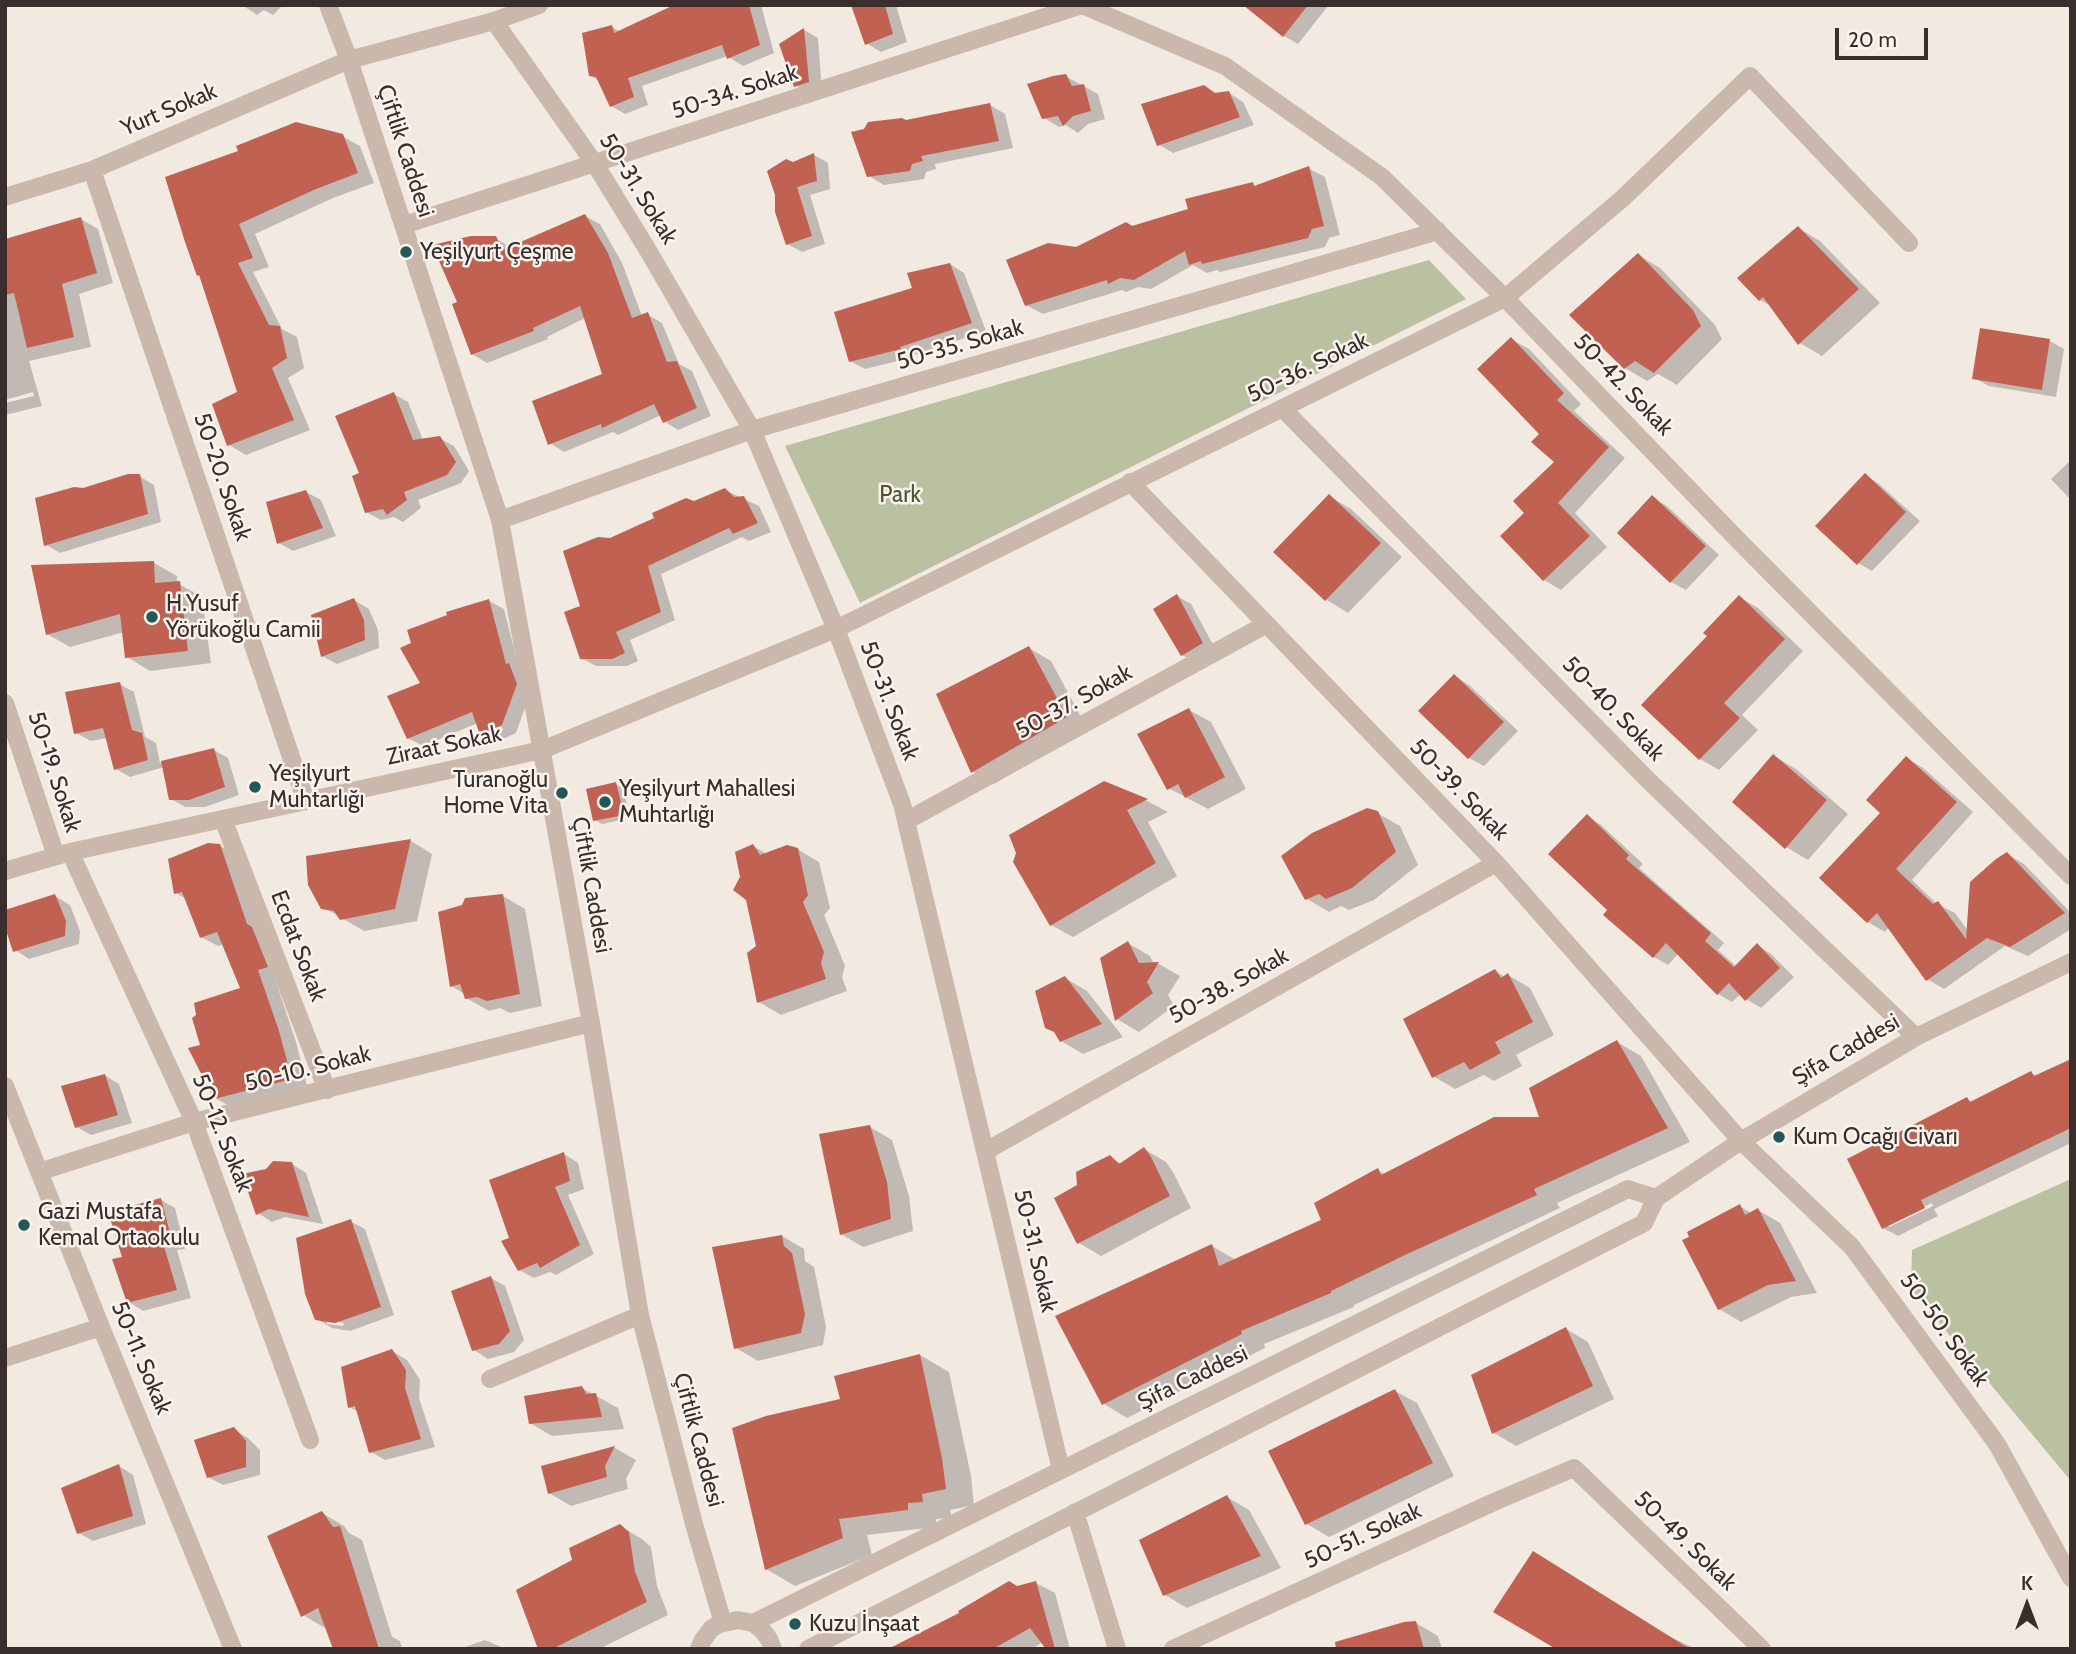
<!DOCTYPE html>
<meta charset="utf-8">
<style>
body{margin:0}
#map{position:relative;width:2076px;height:1654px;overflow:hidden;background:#f2e9e1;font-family:Cabin,sans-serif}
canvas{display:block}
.frame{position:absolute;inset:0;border:7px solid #392e2b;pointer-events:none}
.north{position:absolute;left:1992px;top:1570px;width:70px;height:70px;-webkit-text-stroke:5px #faf3ee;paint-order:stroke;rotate:0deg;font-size:19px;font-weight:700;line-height:28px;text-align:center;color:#392e2b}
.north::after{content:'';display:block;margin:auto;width:24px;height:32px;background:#392e2b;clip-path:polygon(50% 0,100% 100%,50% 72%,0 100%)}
.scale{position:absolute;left:1835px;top:28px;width:93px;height:32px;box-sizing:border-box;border:4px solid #392e2b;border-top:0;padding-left:9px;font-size:21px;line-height:24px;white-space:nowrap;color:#392e2b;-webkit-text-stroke:5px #faf3ee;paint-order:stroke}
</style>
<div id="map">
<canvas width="2076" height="1654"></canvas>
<div class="frame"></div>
<div class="north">K</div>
<div class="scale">20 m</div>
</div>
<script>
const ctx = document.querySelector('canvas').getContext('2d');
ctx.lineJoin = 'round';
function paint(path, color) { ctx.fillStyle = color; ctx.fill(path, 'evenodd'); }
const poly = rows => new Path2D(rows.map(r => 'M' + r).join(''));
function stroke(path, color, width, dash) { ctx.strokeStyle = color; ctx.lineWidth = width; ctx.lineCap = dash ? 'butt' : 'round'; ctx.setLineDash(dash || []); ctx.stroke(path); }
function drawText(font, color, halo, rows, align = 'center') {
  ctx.font = font + ' Cabin,sans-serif'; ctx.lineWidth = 5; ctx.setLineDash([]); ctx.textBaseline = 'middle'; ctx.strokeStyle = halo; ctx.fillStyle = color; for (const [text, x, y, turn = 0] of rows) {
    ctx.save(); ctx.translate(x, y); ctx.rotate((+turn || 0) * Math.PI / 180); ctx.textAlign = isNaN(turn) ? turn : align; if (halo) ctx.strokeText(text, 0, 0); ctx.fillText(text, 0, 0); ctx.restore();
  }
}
paint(poly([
 [1429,260,1466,299,860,603,785,446],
 [2071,1179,2071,1481,1911,1289,1912,1250]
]), '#bac1a1');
paint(poly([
 [242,5,283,5,273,15,264,10,257,15],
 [687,5,761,5,774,53,743,66,727,56,642,86,648,105,625,114,611,106,599,81,590,75,612,27,621,32],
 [851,5,896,5,907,42,881,52,866,43,854,7],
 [1252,5,1327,5,1328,6,1298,44,1284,36],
 [804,30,818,38,822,90,810,94,795,85,781,44],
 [1065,76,1098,94,1105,119,1088,124,1078,133,1066,125,1059,127,1044,118],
 [1204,87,1218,95,1229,93,1243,102,1254,125,1173,153,1158,144],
 [990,105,1005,114,1013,148,935,164,936,169,926,172,924,179,884,185,869,176,906,122],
 [342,136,360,146,374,183,333,198,255,234,269,267,253,272,282,329,297,337,304,368,288,378,310,430,246,455,229,445,239,393,201,276,198,275,187,241],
 [814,155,828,163,830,189,810,195,825,244,802,252,787,244,793,164],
 [1308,168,1325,177,1340,235,1329,238,1325,247,1220,272,1217,270,1207,273,1193,265,1151,289,1138,287,1126,292,1122,290,1043,314,1026,305,1077,248,1133,228,1190,211,1252,184,1257,187],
 [585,216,600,224,622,263,642,316,647,314,662,323,679,364,692,371,711,416,678,430,664,421,661,415,618,435,613,432,564,452,550,443,604,375,585,318,547,337,548,339,487,363,472,354,459,303,495,238,511,248],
 [81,219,98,229,113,283,79,294,91,347,29,361,42,406,5,415,5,403,34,396,33,392,5,400,5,241],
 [1798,228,1820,241,1880,303,1822,356,1800,343,1773,307,1760,300],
 [1638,255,1660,268,1715,325,1722,339,1677,385,1658,374,1647,381,1625,368],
 [950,264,964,273,986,331,914,355,914,357,865,369,850,361,914,289],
 [1511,339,1529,349,1581,404,1574,411,1625,458,1575,513,1607,547,1561,590,1544,580,1526,513,1557,462,1541,434],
 [2050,341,2064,349,2056,397,1989,386,1974,378],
 [394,394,408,402,423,440,439,438,454,446,469,471,461,483,418,500,421,508,403,522,394,517,381,520,366,512,361,474],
 [2071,460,2071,500,2051,479],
 [1865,475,1879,484,1920,521,1872,571,1858,563],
 [139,476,154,485,161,522,60,553,45,544,83,489],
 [725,490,759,506,771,532,749,541,742,537,661,574,675,620,630,640,638,661,627,666,596,666,581,658,582,607,610,540],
 [306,492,321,500,336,536,293,551,279,543],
 [1329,496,1351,509,1402,557,1348,613,1327,600,1276,552],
 [1653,498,1667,506,1719,555,1686,590,1671,582],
 [154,563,177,576,177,583,202,597,211,663,150,671,127,657,124,632,70,647,47,634],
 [1177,596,1191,604,1217,652,1196,663,1182,655],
 [1739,597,1758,608,1803,651,1742,715,1758,730,1719,770,1700,759,1710,636],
 [354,600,369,609,378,630,379,648,337,664,322,656],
 [489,601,504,609,520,672,530,694,516,733,496,742,481,734,478,723,423,746,408,738,422,684,413,644],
 [1029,648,1051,661,1088,730,994,784,972,771],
 [1455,676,1469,685,1518,731,1484,766,1469,758,1421,711],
 [119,684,134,692,145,737,156,743,160,763,214,750,228,758,239,795,205,807,185,807,171,799,164,767,130,777,116,769,107,738,91,741,76,733],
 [1189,710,1211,722,1246,789,1208,809,1168,788],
 [1774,756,1796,769,1848,814,1808,860,1786,847],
 [1906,758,1923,768,1973,812,1912,880,1937,904,1955,913,1968,931,2007,854,2024,864,2071,913,2071,929,2028,956,2005,946,1944,989,1927,979,1889,927,1885,932,1868,922,1883,813],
 [1104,783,1147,801,1168,812,1148,822,1177,876,1073,937,1051,925],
 [616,784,623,788,630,818,602,824,595,820],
 [1377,813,1400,826,1418,865,1374,900,1349,910,1341,906,1329,912,1307,899],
 [1587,816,1601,825,1643,864,1639,868,1724,943,1718,950,1737,967,1757,945,1771,954,1794,977,1761,1008,1746,999,1741,994,1732,1002,1718,994,1679,953,1668,965,1654,957,1609,910],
 [411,841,432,854,417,921,364,931,323,907,308,857],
 [220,846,237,856,284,976,275,979,296,1042,308,1089,233,1108,215,1098,202,1046,243,989,224,944,218,946,201,937,186,899,176,893],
 [753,846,767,854,797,849,819,862,830,908,824,915,845,966,842,977,847,991,781,1015,759,1002],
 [55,896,70,905,80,931,79,944,29,959,15,950],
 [503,896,525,909,542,1006,510,1013,500,1008,489,1011,466,998,465,994,451,986],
 [1128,943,1150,956,1154,964,1159,964,1180,976,1168,995,1174,1006,1139,1032,1117,1019],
 [1495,971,1505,977,1508,975,1530,988,1554,1035,1516,1055,1522,1066,1494,1081,1484,1075,1455,1089,1433,1076],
 [1065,978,1087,991,1123,1037,1083,1054,1061,1041],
 [1617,1042,1641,1056,1690,1142,1557,1203,1560,1208,1354,1305,1354,1307,1264,1344,1265,1348,1127,1418,1104,1404,1212,1246,1236,1260,1324,1221,1378,1170,1386,1175,1541,1118],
 [2071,1061,2071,1143,1934,1209,1938,1216,1898,1236,1883,1228,1967,1099,1973,1102,2031,1073,2037,1076],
 [1932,1203,1933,1206,1889,1227,1889,1223],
 [104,1075,119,1084,132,1123,91,1135,77,1127],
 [870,1127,892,1140,909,1196,913,1231,863,1247,841,1234],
 [1144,1149,1166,1162,1173,1172,1191,1208,1101,1256,1079,1243,1079,1186,1110,1157,1122,1164],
 [564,1154,578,1163,584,1189,568,1195,594,1254,556,1275,550,1272,534,1278,519,1270,511,1239],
 [292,1164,306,1173,323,1224,285,1217,272,1222,258,1213],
 [161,1200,175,1208,185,1249,177,1250,191,1298,143,1311,129,1302,124,1258],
 [1740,1206,1751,1213,1758,1210,1780,1223,1817,1293,1791,1297,1741,1322,1719,1309],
 [350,1221,365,1229,394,1315,350,1331,332,1328,317,1319],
 [327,1320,344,1323,343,1326,327,1324],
 [782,1236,804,1249,805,1261,814,1267,826,1327,823,1345,758,1361,736,1348],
 [491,1278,505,1286,524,1340,514,1352,488,1359,474,1350],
 [1566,1329,1588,1342,1614,1399,1516,1446,1494,1433],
 [392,1351,407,1360,420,1380,419,1398,435,1447,385,1460,371,1452,359,1412,349,1407],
 [920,1355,949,1372,971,1476,974,1505,950,1510,952,1518,936,1519,936,1527,867,1535,872,1555,795,1586,766,1569],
 [582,1388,618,1408,624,1429,552,1436,530,1423],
 [1395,1391,1417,1403,1454,1476,1329,1537,1307,1524],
 [233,1429,248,1438,260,1450,260,1475,223,1485,208,1477],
 [615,1448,636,1460,626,1479,628,1489,571,1506,549,1493,543,1468],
 [119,1466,133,1475,146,1524,93,1541,79,1533],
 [1227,1497,1249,1510,1281,1568,1187,1608,1165,1595],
 [322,1513,344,1526,349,1533,362,1540,392,1637,400,1641,402,1649,335,1649,327,1627,325,1628,303,1615],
 [620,1526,642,1539,651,1547,657,1586,668,1615,599,1649,540,1649,574,1561],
 [1036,1583,1055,1593,1070,1649,1048,1649,1043,1642,1031,1649,892,1649,1018,1588],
 [1416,1623,1438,1636,1442,1649,1341,1649],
 [1664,1634,1696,1649,1558,1649],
 [485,1640,506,1649,459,1649]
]), '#0003');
paint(poly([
 [674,5,749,5,760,45,727,59,722,45,628,78,634,97,610,107,596,77,589,76,582,33,612,25,614,33],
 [851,5,885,5,893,34,865,45],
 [1243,5,1308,5,1283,37],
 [804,28,809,82,794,87,779,44],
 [1066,74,1072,86,1084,84,1091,111,1073,116,1063,126,1058,116,1042,119,1027,84,1053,76],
 [1204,85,1215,93,1229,91,1240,117,1157,146,1141,104],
 [990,103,999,141,921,156,923,161,912,164,910,171,867,177,851,132,864,129,868,122,902,118,906,120],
 [296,122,343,134,358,173,316,189,239,224,253,258,238,263,269,325,280,326,287,358,272,368,294,420,227,446,212,404,237,392,220,339,199,275,197,276,185,242,165,177,238,151,236,146],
 [814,153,817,181,797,187,812,236,786,245,775,212,775,195,767,171,786,159,793,162],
 [1309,166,1324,226,1312,229,1308,238,1202,264,1201,261,1189,265,1185,251,1134,280,1120,278,1108,284,1107,280,1025,306,1006,260,1048,243,1076,247,1126,222,1132,226,1188,209,1185,199,1253,182,1254,186],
 [585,214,608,253,632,318,648,312,667,362,677,361,697,408,663,423,654,404,602,428,601,424,548,445,532,401,602,374,580,306,533,328,534,331,471,355,452,304,457,302,432,245,471,236,496,236,502,250],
 [81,217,97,273,62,284,74,337,27,348,14,293,5,295,5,239],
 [1798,226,1859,289,1798,345,1763,297,1759,301,1737,278],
 [1638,253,1693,310,1701,326,1654,373,1635,361,1624,369,1569,315],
 [950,263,972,323,900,347,901,349,849,362,834,312,912,288,907,273],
 [1980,328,2050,339,2042,390,1972,379],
 [1511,337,1564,393,1557,400,1609,447,1558,503,1590,536,1543,581,1500,536,1524,513,1513,501,1554,462,1531,442,1539,434,1477,369],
 [394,392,413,440,440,436,456,462,447,475,404,492,407,500,387,515,383,509,365,513,352,476,359,473,335,416],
 [1865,473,1906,512,1857,565,1815,526],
 [128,474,140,474,148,514,44,546,35,498,74,487,83,488],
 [725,488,734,497,744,496,758,523,733,534,729,528,648,566,661,612,616,632,625,653,612,659,580,659,564,612,580,606,563,551,598,537,610,538,654,518,652,513,686,498,694,501],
 [306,490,323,528,277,544,266,502],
 [1329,494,1381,543,1325,601,1273,552],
 [1652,495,1706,546,1670,583,1617,533],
 [154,561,155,583,180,581,188,651,125,658,120,614,46,635,31,565],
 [1177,594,1203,643,1181,656,1153,609],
 [1739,595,1785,639,1724,703,1740,718,1699,760,1641,705,1707,636,1703,633],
 [354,598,364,620,365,640,321,657,311,615],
 [489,599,506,664,509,663,517,684,502,725,480,735,472,712,407,739,387,696,420,683,400,648,411,643,407,630,447,615,446,612],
 [1029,646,1067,717,971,773,936,694],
 [1454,674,1504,722,1468,759,1418,711],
 [120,682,132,730,142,733,148,760,114,770,103,728,74,734,65,692],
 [1189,708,1225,777,1185,798,1178,784,1167,790,1137,734],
 [214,748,225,787,189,800,169,800,161,761],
 [1773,754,1827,800,1785,849,1732,802],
 [1906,756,1957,802,1896,869,1933,904,1938,901,1966,939,1970,882,1996,859,2007,852,2065,913,2010,947,1987,938,1926,981,1877,913,1867,923,1819,878,1880,813,1866,800],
 [1104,781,1148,799,1127,810,1156,863,1050,926,1013,862,1016,853,1009,835],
 [616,782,624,815,593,821,586,789],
 [1367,808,1378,811,1396,852,1352,888,1326,899,1319,894,1305,900,1281,856,1312,833],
 [1587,814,1629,855,1626,859,1711,933,1705,941,1734,967,1757,943,1780,968,1745,1001,1729,983,1717,995,1666,943,1653,958,1603,915,1607,910,1548,854],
 [411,839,395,909,340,920,334,911,321,909,308,885,306,856],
 [208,843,220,844,247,924,252,927,268,967,258,970,279,1031,292,1079,214,1099,188,1048,200,1045,192,1018,196,1015,194,1003,240,988,217,932,200,938,182,892,174,894,168,859],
 [753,844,760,855,787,845,798,848,808,895,803,902,824,952,821,963,826,979,757,1003,747,953,756,946,746,900,733,890,740,877,735,852],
 [55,894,66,921,65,936,13,952,5,927,5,910],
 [503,894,520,994,487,1001,477,997,465,999,460,984,450,987,438,912,462,905,465,898],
 [1128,941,1139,963,1159,962,1147,982,1153,993,1115,1021,1100,958],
 [1495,969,1501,978,1508,973,1533,1022,1495,1042,1501,1053,1470,1070,1464,1062,1432,1078,1403,1019],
 [1065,976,1102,1024,1060,1042,1054,1032,1045,1028,1035,991],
 [1617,1040,1668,1128,1534,1189,1537,1195,1405,1255,1331,1291,1331,1293,1241,1331,1242,1334,1102,1405,1055,1316,1212,1244,1219,1266,1321,1220,1314,1203,1378,1168,1381,1175,1494,1117,1539,1117,1529,1088],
 [2071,1059,2071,1128,1921,1200,1925,1208,1882,1229,1847,1159,1967,1097,1970,1102,2031,1071,2034,1076],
 [105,1074,118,1115,75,1128,61,1086],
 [870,1125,887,1182,891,1219,840,1235,819,1134],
 [1144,1147,1151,1157,1170,1196,1077,1244,1054,1198,1077,1185,1076,1172,1110,1155,1119,1164],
 [564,1152,570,1181,555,1187,580,1245,540,1268,537,1263,518,1271,501,1241,509,1238,489,1180],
 [273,1161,292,1162,309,1217,269,1209,256,1215,242,1174,266,1169],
 [161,1198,172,1241,163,1243,177,1290,127,1303,112,1259,122,1257,108,1212],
 [1740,1204,1745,1215,1758,1208,1796,1281,1768,1285,1718,1310,1682,1240,1689,1237,1687,1232],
 [351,1219,381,1307,335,1323,315,1320,305,1294,296,1238],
 [782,1235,784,1246,792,1253,805,1314,801,1333,734,1349,712,1247],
 [491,1276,510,1331,499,1344,472,1351,451,1291],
 [1566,1327,1593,1386,1492,1434,1471,1375],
 [392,1349,406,1370,405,1388,421,1439,369,1453,355,1406,348,1408,341,1367],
 [920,1354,942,1458,946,1489,922,1494,923,1502,908,1503,908,1510,839,1519,843,1538,765,1570,732,1428,766,1416,840,1399,834,1376],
 [582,1386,586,1394,596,1393,602,1417,529,1424,524,1396],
 [1395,1389,1433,1463,1305,1525,1268,1451],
 [234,1427,246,1441,246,1467,207,1478,194,1440],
 [615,1446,605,1466,607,1477,548,1494,541,1466],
 [119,1464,133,1516,77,1534,61,1488],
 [1227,1495,1261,1556,1163,1596,1139,1540],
 [322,1511,333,1527,340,1526,379,1649,333,1649,318,1608,301,1617,267,1536],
 [620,1524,629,1532,635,1572,647,1602,552,1649,538,1649,516,1590,572,1560,569,1548],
 [1533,1551,1690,1649,1556,1649,1493,1612],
 [1009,1581,1017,1586,1036,1581,1055,1649,1046,1649,1030,1628,993,1649,888,1649,959,1613,958,1611],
 [1416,1621,1424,1649,1336,1649,1335,1642,1404,1622]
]), '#c06152');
stroke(poly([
 [328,5,349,60,500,520,591,1023,640,1315,694,1524,723,1623],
 [1082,5,1225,66,1382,177,1505,298,1735,537,2071,876],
 [494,21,595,164,649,252,752,430,836,629,902,804,1061,1470],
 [92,170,306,801],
 [5,197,92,170,349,60,494,21,539,5],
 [404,225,1082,5],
 [1282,408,1648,780,1916,1037],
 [1130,482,1496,863,1741,1141,1852,1247,1997,1444,2071,1578],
 [500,520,752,430,1438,231],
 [5,703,56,856],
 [223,819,327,1090],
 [906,821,1265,625],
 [70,852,194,1122,310,1440],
 [5,871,70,852,542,750,836,629,1505,298,1623,198,1750,76,1909,243],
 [5,1086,101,1327,233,1649],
 [986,1151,1496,863],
 [39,1172,194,1122,591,1023],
 [5,1358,101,1327],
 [490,1379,640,1315],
 [1075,1512,1117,1649],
 [753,1623,1628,1189,1656,1198],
 [699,1649,703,1640,711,1629,719,1624,738,1620,753,1623,763,1631,769,1639,773,1649],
 [808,1649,1644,1223,1656,1198,1741,1141,1916,1037,2071,962],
 [1173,1649,1494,1502,1574,1468,1762,1649]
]), '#cab8ad', 18);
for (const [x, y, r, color] of [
 [406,252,7,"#225957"],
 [152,617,7,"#225957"],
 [255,787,7,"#225957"],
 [562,793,7,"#225957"],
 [605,802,7,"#225957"],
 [1779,1137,7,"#225957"],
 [24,1225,7,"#225957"],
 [795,1624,7,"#225957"]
]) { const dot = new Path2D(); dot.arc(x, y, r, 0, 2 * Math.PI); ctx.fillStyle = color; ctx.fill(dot); stroke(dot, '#faf3ee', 2.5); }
drawText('23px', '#392e2b', '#faf3ee', [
 ["50-34. Sokak",735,92,-18],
 ["Yurt Sokak",169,110,-23],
 ["Çiftlik Caddesi",405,151,72],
 ["50-31. Sokak",638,189,58],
 ["50-35. Sokak",960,345,-16],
 ["50-36. Sokak",1308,368,-26],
 ["50-42. Sokak",1623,385,46],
 ["50-20. Sokak",222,477,71],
 ["50-31. Sokak",889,701,69],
 ["50-37. Sokak",1074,702,-29],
 ["50-40. Sokak",1613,709,46],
 ["Ziraat Sokak",444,746,-12],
 ["50-19. Sokak",54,772,72],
 ["50-39. Sokak",1459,790,46],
 ["Çiftlik Caddesi",591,885,80],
 ["Ecdat Sokak",298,946,69],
 ["50-38. Sokak",1229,986,-29],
 ["Şifa Caddesi",1846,1050,-30],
 ["50-10. Sokak",308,1069,-14],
 ["50-12. Sokak",222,1133,68],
 ["50-31. Sokak",1035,1251,77],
 ["50-50. Sokak",1944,1330,54],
 ["50-11. Sokak",141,1358,67],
 ["Şifa Caddesi",1193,1378,-26],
 ["Çiftlik Caddesi",698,1440,75],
 ["50-51. Sokak",1363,1536,-25],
 ["50-49. Sokak",1685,1541,44]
]);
drawText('23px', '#392e2b', '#faf3ee', [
 ["Yeşilyurt Çeşme",420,252],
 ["H.Yusuf",166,604],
 ["Yörükoğlu Camii",166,630],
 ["Yeşilyurt",269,774],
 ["Muhtarlığı",269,800],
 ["Turanoğlu",548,780,"right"],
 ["Home Vita",548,806,"right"],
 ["Yeşilyurt Mahallesi",619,789],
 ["Muhtarlığı",619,815],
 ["Kum Ocağı Civarı",1793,1137],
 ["Gazi Mustafa",38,1212],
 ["Kemal Ortaokulu",38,1238],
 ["Kuzu İnşaat",809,1624]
], 'left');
drawText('23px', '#4c5630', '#faf3ee', [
 ["Park",900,495]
]);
</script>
